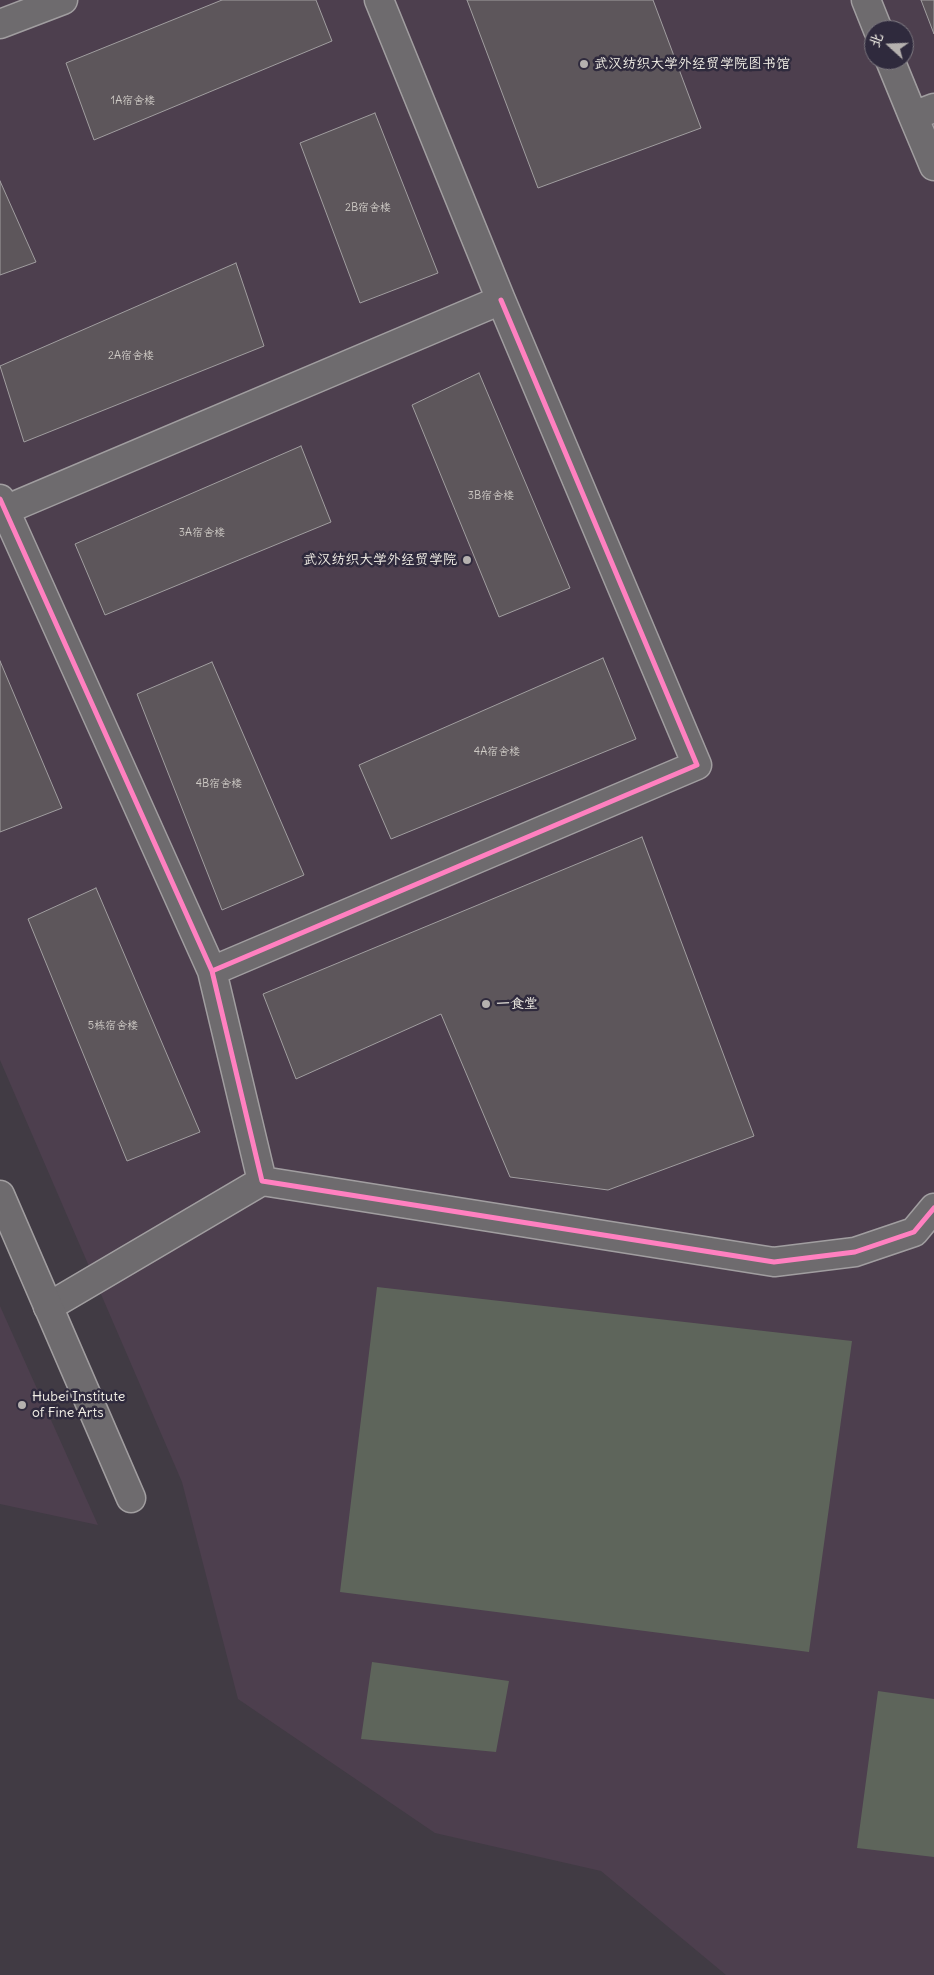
<!DOCTYPE html>
<meta charset="utf-8">
<style>
body{margin:0}
#map{position:relative;width:934px;height:1975px;overflow:hidden;background:#413b44;font-family:Delius,"LXGW WenKai TC",sans-serif}
canvas{display:block}
.north{position:absolute;left:864px;top:20px;width:50px;height:50px;box-sizing:border-box;background:#2f2a3d;border:1px solid #7e7a81;border-radius:50%;rotate:290deg;font-size:14px;font-weight:700;line-height:20px;text-align:center;color:#f4f1e8}
.north::after{content:'';display:block;margin:auto;width:18px;height:22px;background:#b5b1af;clip-path:polygon(50% 0,100% 100%,50% 72%,0 100%)}
</style>
<div id="map">
<canvas width="934" height="1975"></canvas>
<div class="north">北</div>
</div>
<script>
const ctx = document.querySelector('canvas').getContext('2d');
ctx.lineJoin = 'round';
function paint(path, color) { ctx.fillStyle = color; ctx.fill(path, 'evenodd'); }
const poly = rows => new Path2D(rows.map(r => 'M' + r).join(''));
function stroke(path, color, width, dash) { ctx.strokeStyle = color; ctx.lineWidth = width; ctx.lineCap = dash ? 'butt' : 'round'; ctx.setLineDash(dash || []); ctx.stroke(path); }
function drawText(font, color, halo, rows, align = 'center') {
  ctx.font = font + ' Delius,"LXGW WenKai TC",sans-serif'; ctx.lineWidth = 5; ctx.setLineDash([]); ctx.textBaseline = 'middle'; ctx.strokeStyle = halo; ctx.fillStyle = color; for (const [text, x, y, turn = 0] of rows) {
    ctx.save(); ctx.translate(x, y); ctx.rotate((+turn || 0) * Math.PI / 180); ctx.textAlign = isNaN(turn) ? turn : align; if (halo) ctx.strokeText(text, 0, 0); ctx.fillText(text, 0, 0); ctx.restore();
  }
}
paint(poly([
 [0,0,934,0,934,1975,726,1975,601,1871,435,1833,238,1699,182,1482,0,1060],
 [874,30,904,30,904,60,874,60],
 [0,1306,98,1525,0,1504]
]), '#4d3f4e');
paint(poly([
 [377,1287,852,1341,809,1652,340,1592],
 [372,1662,509,1681,496,1752,361,1739],
 [878,1691,934,1699,934,1857,857,1848]
]), '#5e655b');
const building = poly([
 [222,0,316,0,332,41,94,140,66,63,222,0],
 [467,0,653,0,701,128,538,188,467,0],
 [921,0,934,0,934,34,921,0],
 [375,113,438,273,360,303,300,143,375,113],
 [0,181,36,262,0,275,0,181],
 [236,263,264,346,24,442,0,366,236,263],
 [479,373,570,588,499,617,412,405,479,373],
 [301,446,331,522,105,615,75,544,301,446],
 [603,658,636,739,391,839,359,765,603,658],
 [0,661,62,808,0,832,0,661],
 [212,662,304,875,222,910,137,694,212,662],
 [642,837,754,1136,608,1190,510,1177,441,1014,296,1079,263,994,642,837],
 [96,888,200,1132,127,1161,28,919,96,888]
]);
paint(building, '#5d565b');
stroke(building, '#a19ea0', 1);
const minor = poly([
 [866,0,878,30],
 [0,24,63,0],
 [890,60,913,116,934,108],
 [913,116,934,166],
 [0,499,212,971,262,1181,774,1262,855,1252,914,1232,934,1208],
 [5,510,501,300,379,0],
 [212,971,697,765,501,300],
 [48,1307,262,1181]
]);
const tertiary = poly([
 [0,1195,131,1498]
]);
stroke(minor, '#a19ea0', 31);
stroke(tertiary, '#a19ea0', 31);
stroke(minor, '#6e6b6e', 28);
stroke(tertiary, '#6e6b6e', 28);
stroke(poly([
 [0,499,212,971,262,1181,774,1262,855,1252,914,1232,934,1208],
 [212,971,697,765,501,300]
]), '#ff80c0', 5);
for (const [x, y, r, color] of [
 [584,64,5,"#b5b1af"],
 [467,560,5,"#b5b1af"],
 [486,1004,5,"#b5b1af"],
 [22,1405,5,"#b5b1af"]
]) { const dot = new Path2D(); dot.arc(x, y, r, 0, 2 * Math.PI); ctx.fillStyle = color; ctx.fill(dot); stroke(dot, '#2f2a3d', 2); }
drawText('11px', '#cecac5', null, [
 ["1A宿舍楼",133,101],
 ["2B宿舍楼",368,208],
 ["2A宿舍楼",131,356],
 ["3B宿舍楼",491,496],
 ["3A宿舍楼",202,533],
 ["4A宿舍楼",497,752],
 ["4B宿舍楼",219,784],
 ["5栋宿舍楼",113,1026]
]);
drawText('14px', '#f4f1e8', '#2f2a3d', [
 ["武汉纺织大学外经贸学院图书馆",594,64],
 ["武汉纺织大学外经贸学院",457,560,"right"],
 ["一食堂",496,1004],
 ["Hubei Institute",32,1397],
 ["of Fine Arts",32,1413]
], 'left');
</script>
